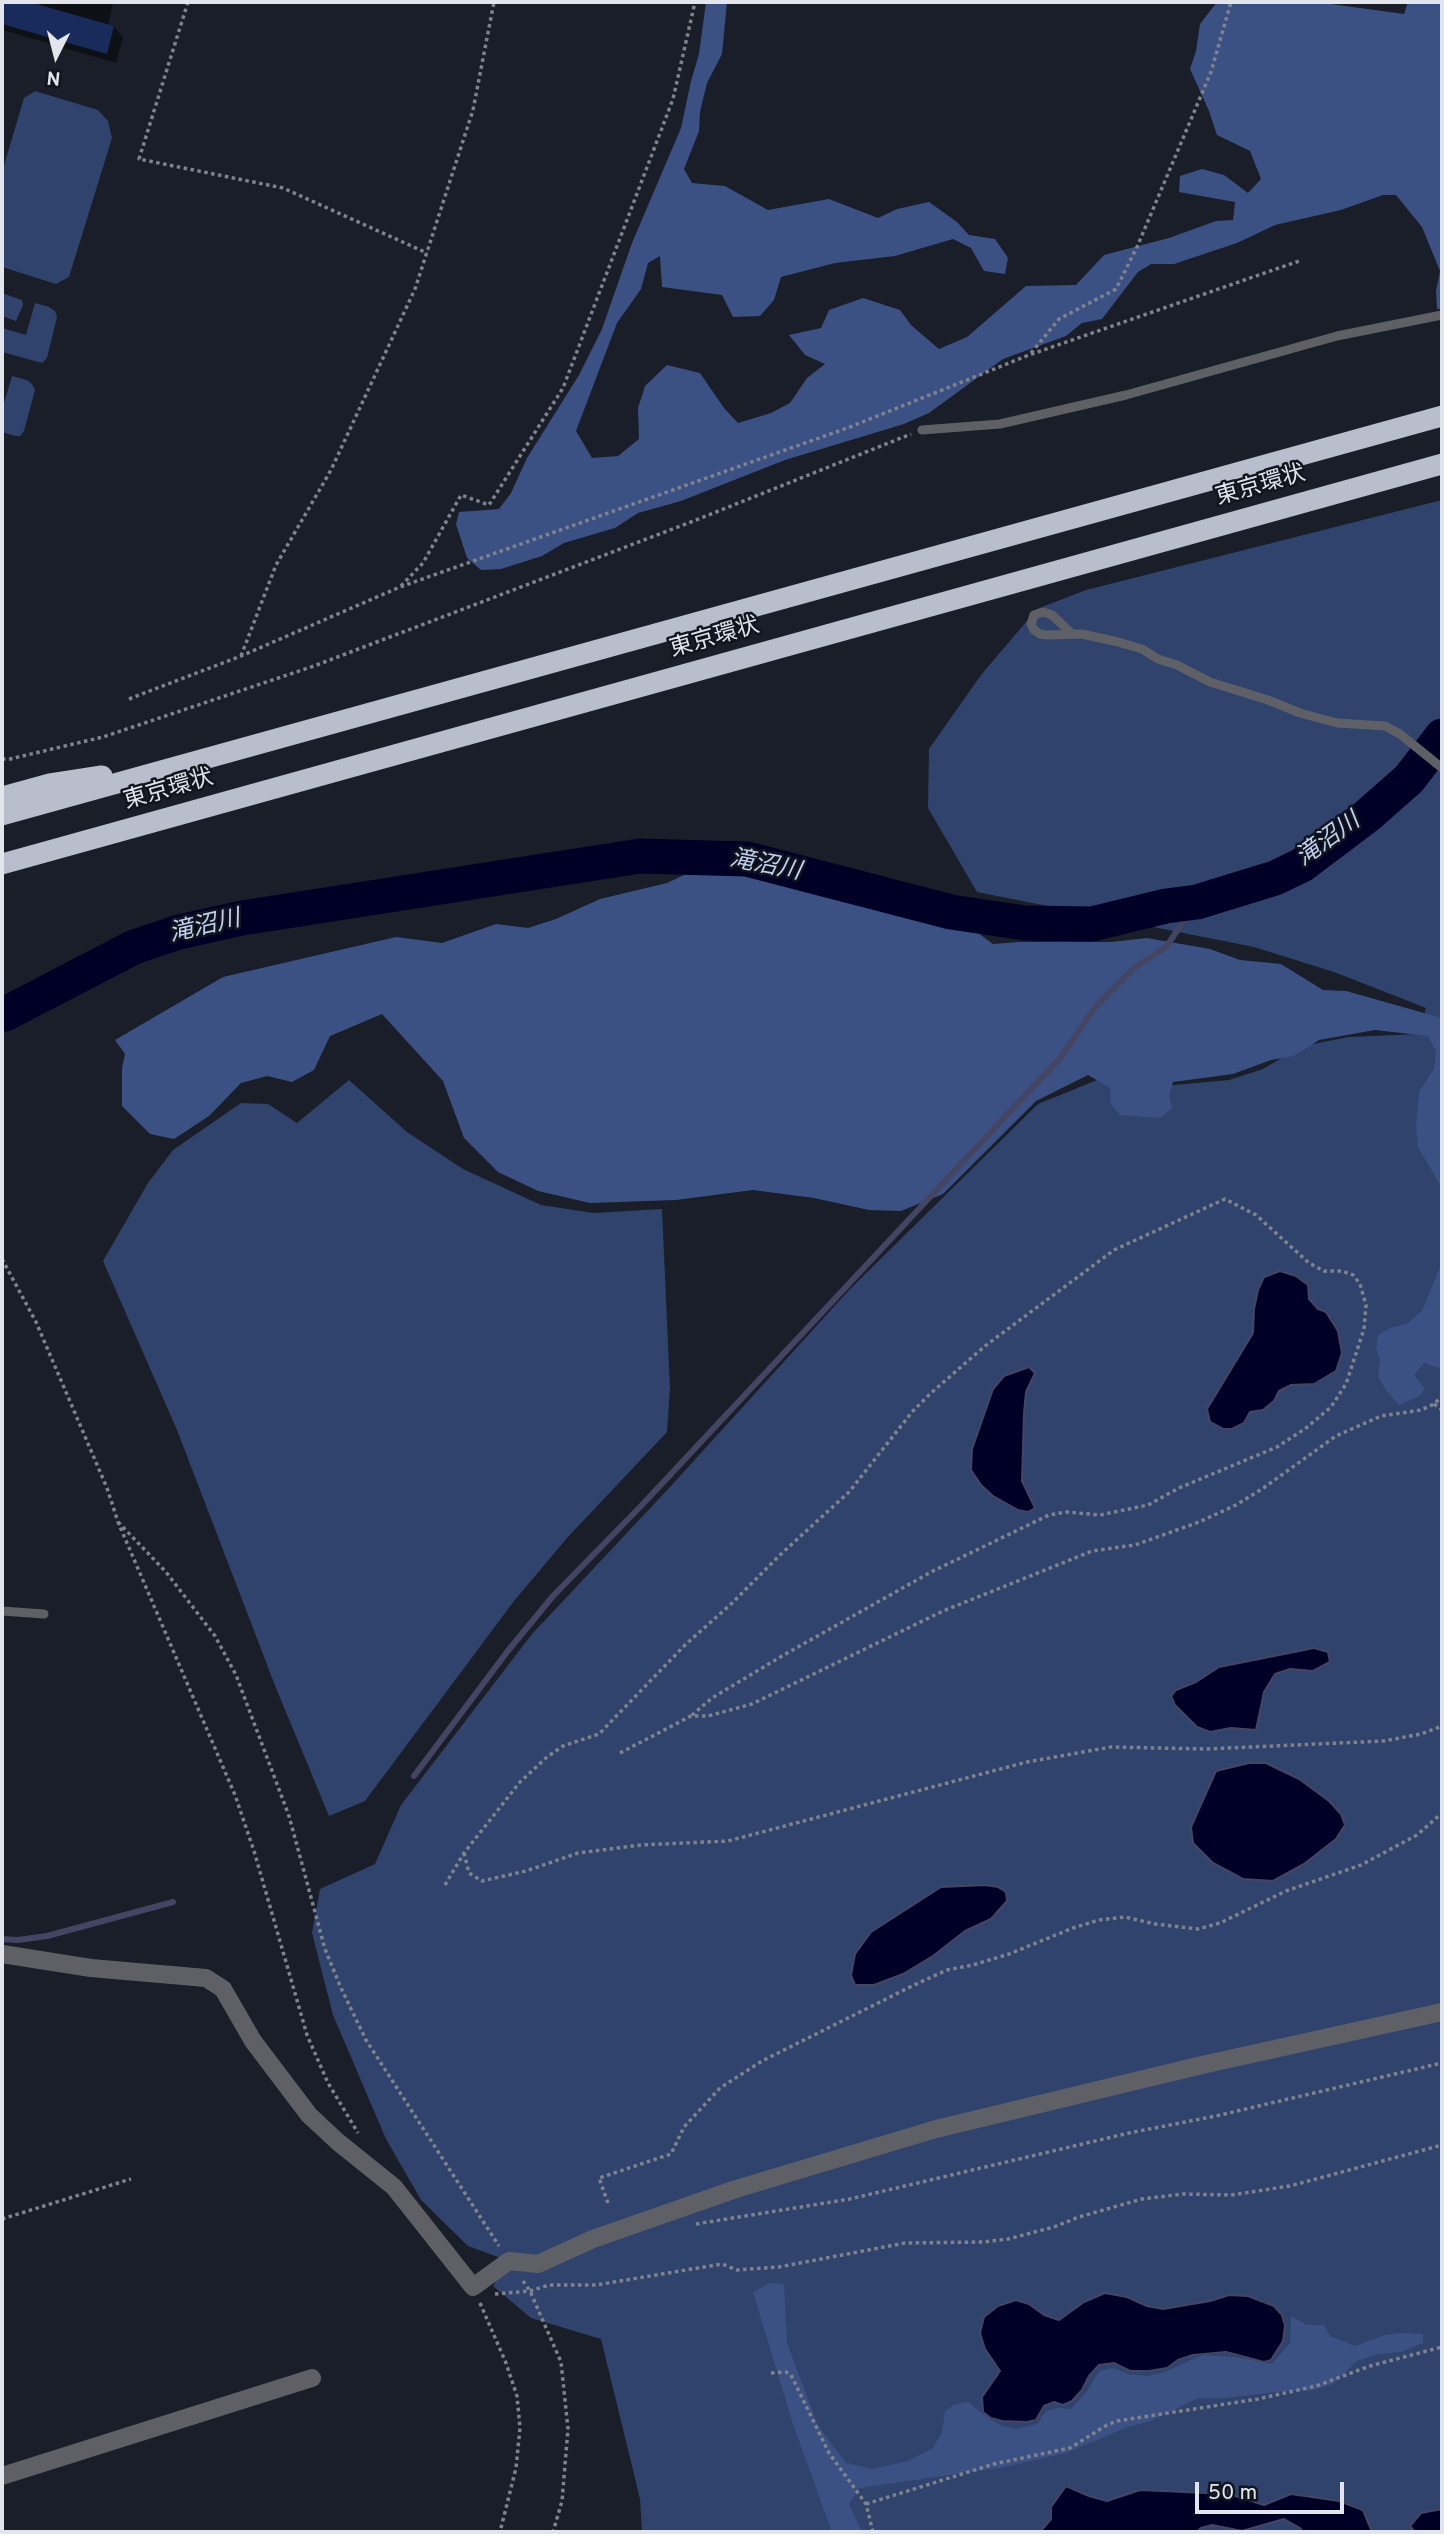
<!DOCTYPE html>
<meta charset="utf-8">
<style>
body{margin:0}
#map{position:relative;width:1444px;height:2534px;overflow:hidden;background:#191e28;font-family:Overpass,sans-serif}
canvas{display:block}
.frame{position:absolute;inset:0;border:4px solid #e2e5ec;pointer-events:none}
.north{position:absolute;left:21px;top:21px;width:70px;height:70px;-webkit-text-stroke:5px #10151e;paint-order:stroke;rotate:186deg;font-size:19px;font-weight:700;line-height:28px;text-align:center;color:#e2e5ec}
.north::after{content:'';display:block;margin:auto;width:24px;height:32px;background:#e2e5ec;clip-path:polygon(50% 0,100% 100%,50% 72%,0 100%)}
.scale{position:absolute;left:1195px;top:2482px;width:149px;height:32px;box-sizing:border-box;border:4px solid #e2e5ec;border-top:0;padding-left:9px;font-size:21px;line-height:24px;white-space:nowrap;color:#e2e5ec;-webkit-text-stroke:5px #10151e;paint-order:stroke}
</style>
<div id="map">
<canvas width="1444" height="2534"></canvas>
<div class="frame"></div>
<div class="north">N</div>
<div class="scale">50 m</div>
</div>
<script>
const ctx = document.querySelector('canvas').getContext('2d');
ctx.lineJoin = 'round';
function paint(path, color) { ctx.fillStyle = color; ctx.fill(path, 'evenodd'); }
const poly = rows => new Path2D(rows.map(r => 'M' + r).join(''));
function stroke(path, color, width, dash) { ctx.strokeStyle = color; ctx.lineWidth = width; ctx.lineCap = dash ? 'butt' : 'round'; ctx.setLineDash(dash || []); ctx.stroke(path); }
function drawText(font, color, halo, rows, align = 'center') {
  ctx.font = font + ' Overpass,"Noto Sans JP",sans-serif'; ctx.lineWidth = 5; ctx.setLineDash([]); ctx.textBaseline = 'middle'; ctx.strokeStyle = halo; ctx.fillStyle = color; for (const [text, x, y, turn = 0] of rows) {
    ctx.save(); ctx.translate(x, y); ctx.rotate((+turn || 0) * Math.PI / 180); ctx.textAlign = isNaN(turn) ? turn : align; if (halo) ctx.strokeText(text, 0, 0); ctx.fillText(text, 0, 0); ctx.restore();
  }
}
paint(poly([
 [35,91,98,110,108,121,112,138,69,277,56,284,2,267,2,172,24,98],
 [2,293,22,300,23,305,16,321,2,316],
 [35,303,49,307,55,311,57,317,47,358,42,363,2,352,2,328,26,335],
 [12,376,27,380,32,384,35,390,24,431,20,436,15,436,2,432,2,410],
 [1442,500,1442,2532,642,2532,640,2499,601,2339,531,2318,493,2286,509,2261,468,2246,421,2200,386,2139,333,2015,312,1933,320,1889,375,1864,401,1805,532,1634,670,1487,850,1289,1038,1104,1107,1076,1162,1086,1229,1080,1263,1069,1302,1046,1349,1037,1418,1034,1426,1008,1334,972,1254,947,977,892,928,808,929,749,981,675,1037,609,1086,590],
 [349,1080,407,1132,463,1169,541,1205,593,1213,662,1209,670,1388,667,1432,567,1538,514,1601,365,1801,329,1816,276,1688,177,1430,103,1261,148,1183,173,1150,241,1103,268,1104,297,1123]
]), '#30436d');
paint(poly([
 [706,2,727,2,722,54,707,83,700,112,699,131,684,169,692,183,725,186,768,210,829,199,878,218,897,209,929,202,957,222,969,235,995,239,1008,258,1005,274,984,271,971,248,953,239,895,256,835,263,781,277,774,300,760,316,733,317,722,295,662,287,660,256,648,263,641,289,617,323,576,431,592,458,618,456,639,439,638,408,645,386,667,365,700,373,724,408,738,423,771,413,790,403,807,378,825,364,805,355,789,335,821,328,829,310,863,298,900,310,911,325,939,349,967,337,1026,286,1076,285,1104,255,1169,238,1216,221,1233,220,1235,202,1179,192,1180,176,1202,169,1224,175,1248,193,1261,179,1250,151,1217,135,1209,111,1190,69,1196,51,1200,24,1217,2,1316,2,1404,14,1408,2,1442,2,1442,309,1437,309,1436,291,1440,271,1422,227,1396,195,1383,195,1341,210,1275,225,1237,243,1174,264,1151,264,1138,272,1102,319,1082,323,1066,336,1003,359,929,413,904,424,785,460,681,501,638,513,615,528,564,543,542,556,501,569,481,570,467,558,456,524,459,512,499,509,511,493,527,458,579,375,602,329,632,243,681,128,691,81,699,54],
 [701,867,759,876,860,899,974,930,993,944,1019,942,1111,942,1147,938,1210,949,1240,960,1281,964,1323,990,1346,991,1442,1018,1442,1188,1418,1147,1416,1127,1419,1092,1434,1069,1436,1052,1428,1036,1375,1030,1319,1040,1294,1056,1271,1060,1233,1074,1173,1082,1169,1096,1172,1108,1160,1118,1120,1115,1111,1104,1110,1088,1088,1075,1036,1101,943,1194,901,1211,869,1210,814,1198,753,1190,676,1200,590,1203,538,1191,498,1172,464,1138,443,1081,382,1014,330,1036,314,1070,292,1082,267,1076,241,1083,209,1116,174,1139,150,1134,122,1106,122,1068,125,1054,115,1040,223,977,396,937,442,943,496,924,528,928,556,919,600,899,667,883],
 [1442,1262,1442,1369,1424,1363,1414,1375,1425,1389,1418,1397,1399,1405,1386,1390,1378,1377,1380,1360,1376,1348,1378,1335,1390,1328,1407,1324,1422,1311],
 [770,2283,784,2284,787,2343,818,2426,846,2463,873,2469,908,2461,933,2448,942,2432,945,2411,954,2405,968,2402,984,2415,1002,2426,1016,2429,1037,2424,1046,2411,1057,2408,1071,2409,1088,2390,1099,2371,1113,2368,1128,2374,1147,2376,1165,2372,1202,2355,1235,2357,1272,2364,1290,2343,1291,2316,1307,2325,1324,2325,1330,2336,1355,2346,1385,2335,1401,2333,1423,2334,1423,2343,1401,2352,1379,2354,1357,2361,1333,2384,1310,2391,1285,2391,1227,2398,1198,2398,1151,2421,1128,2427,1066,2453,1005,2467,859,2488,849,2504,862,2532,832,2532,793,2424,753,2292]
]), '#3b5184');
const water = poly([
 [1280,1271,1296,1276,1308,1285,1309,1299,1318,1309,1326,1312,1338,1331,1342,1353,1336,1371,1314,1384,1291,1385,1279,1391,1274,1401,1263,1410,1250,1412,1244,1423,1232,1429,1223,1429,1210,1422,1207,1409,1253,1333,1254,1309,1258,1290,1264,1277,1280,1271],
 [1029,1367,1035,1373,1026,1392,1024,1413,1022,1481,1035,1508,1028,1512,1018,1510,993,1496,981,1485,971,1470,972,1449,993,1389,1004,1376,1029,1367],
 [1314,1648,1328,1652,1330,1662,1313,1671,1290,1669,1275,1674,1264,1692,1256,1730,1231,1728,1210,1732,1197,1727,1175,1705,1171,1696,1176,1690,1196,1682,1219,1667,1314,1648],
 [1249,1763,1266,1763,1299,1779,1329,1801,1341,1814,1345,1825,1336,1839,1304,1864,1273,1881,1243,1879,1213,1863,1193,1843,1191,1827,1216,1771,1249,1763],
 [985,1885,998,1887,1006,1892,1007,1901,991,1919,965,1931,933,1956,903,1974,874,1985,855,1985,851,1975,855,1954,871,1932,941,1887,985,1885],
 [1105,2293,1127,2297,1147,2306,1163,2309,1210,2301,1229,2295,1248,2296,1274,2306,1282,2315,1285,2326,1283,2341,1271,2360,1264,2362,1226,2352,1193,2355,1178,2360,1167,2368,1149,2371,1130,2371,1114,2363,1099,2365,1089,2376,1082,2390,1072,2401,1063,2405,1054,2402,1044,2406,1036,2420,1027,2422,1002,2421,991,2418,983,2412,982,2397,1000,2371,985,2349,980,2333,984,2317,998,2306,1016,2300,1029,2304,1044,2315,1059,2320,1084,2302,1105,2293],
 [1066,2486,1089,2496,1107,2501,1140,2490,1229,2494,1264,2505,1291,2494,1339,2501,1363,2510,1372,2532,1303,2532,1300,2528,1284,2519,1242,2531,1212,2525,1201,2528,1197,2532,1040,2532,1051,2519,1051,2507,1066,2486],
 [1442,2509,1442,2532,1415,2532,1410,2526,1421,2513,1442,2509]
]);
paint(water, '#000027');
stroke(water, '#444562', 2);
paint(poly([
 [2,2,113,2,108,26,114,27,123,37,116,63,3,30]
]), '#0007');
stroke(poly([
 [414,1776,507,1652,553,1596,641,1506,1061,1057,1096,1006,1134,968,1166,947,1197,902],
 [2,1939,18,1940,47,1936,173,1902]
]), '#444562', 6);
stroke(poly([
 [5,1014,134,947,179,932,242,918,640,856,747,859,951,912,1025,923,1092,924,1166,906,1197,902,1275,878,1302,865,1367,816,1409,779,1442,736]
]), '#000027', 35);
paint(poly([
 [2,2,29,2,114,26,107,54,2,24]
]), '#182b5a');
stroke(poly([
 [188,2,139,159,283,188,427,253],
 [1031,353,1059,319,1116,289,1137,247,1211,72,1231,2],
 [401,586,423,563,461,495,489,505,563,388,673,99,695,2],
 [241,656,276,565,331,470,415,289,473,110,494,2],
 [129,699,241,656,400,587,850,427,1029,355,1302,260],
 [2,759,10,759,103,737,314,666,696,520,911,434],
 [2,1259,36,1322,107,1488,118,1522,235,1795,254,1851,307,2035,328,2083,358,2133],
 [1434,1404,1442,1410],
 [118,1522,166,1572,215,1636,236,1675,289,1816,325,1949,341,1988,366,2040,499,2246],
 [620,1753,691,1716,708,1716,752,1704,943,1611,1065,1562,1092,1551,1135,1545,1199,1522,1236,1505,1262,1489,1336,1436,1381,1416,1421,1410,1434,1404,1442,1396],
 [464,1853,469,1873,482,1881,526,1871,578,1853,641,1845,728,1841,1027,1762,1111,1747,1206,1749,1384,1741,1421,1734,1442,1726],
 [445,1885,464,1853,520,1782,547,1757,563,1746,599,1734,685,1645,730,1605,781,1554,849,1492,912,1412,931,1393,985,1346,1114,1250,1225,1199,1256,1215,1309,1263,1324,1271,1342,1271,1353,1275,1360,1284,1366,1305,1364,1329,1346,1384,1331,1407,1306,1428,1277,1447,1179,1488,1148,1505,1100,1515,1066,1512,1049,1515,931,1572,782,1656,712,1698,691,1716],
 [608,2203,599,2178,671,2154,684,2127,720,2088,762,2061,912,1986,947,1970,973,1965,1009,1954,1073,1928,1099,1920,1125,1917,1155,1924,1198,1929,1220,1923,1286,1891,1361,1865,1417,1835,1442,1813],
 [2,2219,131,2179],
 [696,2224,850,2199,1129,2133,1216,2116,1442,2063],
 [523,2281,530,2291,561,2362,568,2429,562,2501,553,2532],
 [495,2294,530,2291,549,2285,596,2285,722,2264,737,2270,779,2267,905,2243,983,2242,1008,2239,1054,2227,1079,2217,1142,2199,1183,2194,1231,2195,1290,2186,1442,2145],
 [480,2303,506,2363,517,2396,520,2428,516,2468,500,2532],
 [771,2373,786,2372,791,2375,829,2453,866,2504,873,2532],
 [866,2504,994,2464,1070,2448,1107,2425,1117,2421,1258,2399,1316,2386,1370,2366,1442,2347]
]), '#7f838b', 3.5, [3.5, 3.5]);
stroke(poly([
 [922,430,1000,424,1126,395,1337,336,1442,315],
 [1072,634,1052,615,1043,612,1034,615,1031,624,1034,630,1040,634,1047,635,1082,634,1118,642,1142,649,1158,659,1177,665,1210,682,1268,700,1300,713,1337,723,1385,726,1400,734,1442,768],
 [2,1611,44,1614]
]), '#5e6066', 9);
stroke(poly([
 [2,1954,91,1968,206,1978,223,1989,253,2041,309,2115,338,2142,394,2187,473,2287,509,2261,538,2264,593,2239,736,2189,936,2129,1202,2065,1442,2012],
 [2,2476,312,2378]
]), '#5e6066', 18);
stroke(poly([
 [2,797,50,784,102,776],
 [2,815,1442,416],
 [2,864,1442,464]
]), '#b8becc', 21);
drawText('23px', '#e2e5ec', '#10151e', [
 ["東京環状",1261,487,-16],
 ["東京環状",715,639,-16],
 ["東京環状",169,791,-16]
]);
drawText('italic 24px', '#c2d1f1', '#10151e', [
 ["滝沼川",1329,841,-36],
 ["滝沼川",765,867,11],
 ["滝沼川",205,928,-13]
]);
</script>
